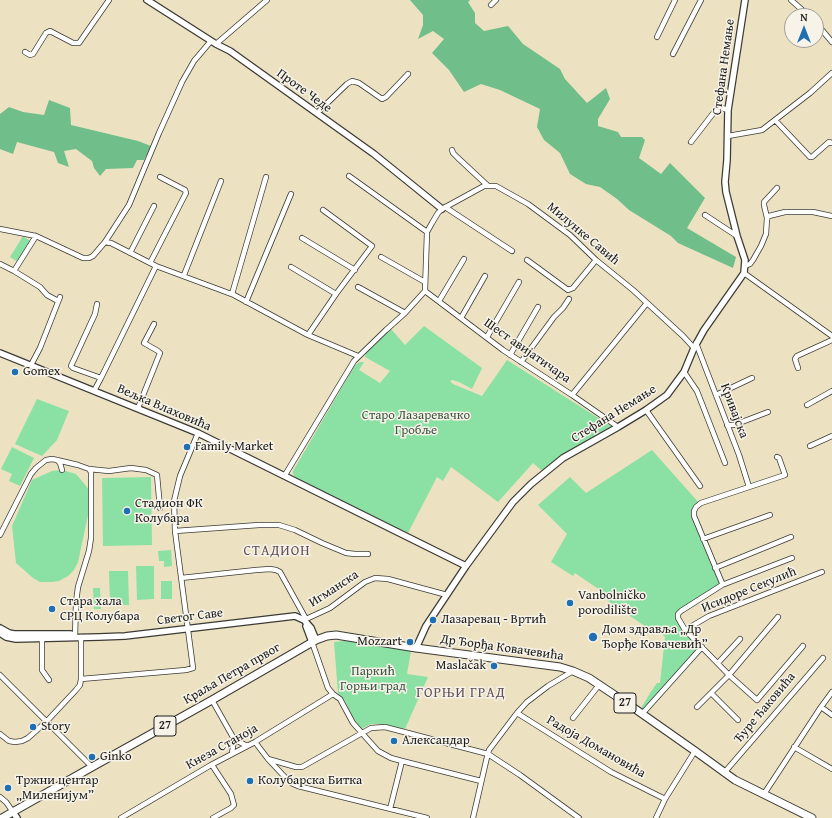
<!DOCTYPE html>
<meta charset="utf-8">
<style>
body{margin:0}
#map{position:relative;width:832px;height:818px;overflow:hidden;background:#ece2c2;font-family:"Gentium Book Plus",serif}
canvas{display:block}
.north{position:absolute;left:784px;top:8px;width:40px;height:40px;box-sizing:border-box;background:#f7f3e8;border:1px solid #9f9d96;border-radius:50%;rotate:0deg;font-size:11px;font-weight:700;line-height:16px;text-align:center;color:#1c1c1c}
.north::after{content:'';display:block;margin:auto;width:14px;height:18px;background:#1f6fb2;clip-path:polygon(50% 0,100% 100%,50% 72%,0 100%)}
</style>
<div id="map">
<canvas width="832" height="818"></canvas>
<div class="north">N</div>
</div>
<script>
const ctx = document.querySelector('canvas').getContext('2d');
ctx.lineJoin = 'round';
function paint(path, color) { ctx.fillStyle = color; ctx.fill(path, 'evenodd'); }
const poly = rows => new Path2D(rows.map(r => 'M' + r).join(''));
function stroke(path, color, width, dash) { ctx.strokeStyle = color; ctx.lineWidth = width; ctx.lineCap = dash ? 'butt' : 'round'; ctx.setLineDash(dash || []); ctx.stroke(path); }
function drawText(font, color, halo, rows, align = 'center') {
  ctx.font = font + ' "Gentium Book Plus",serif'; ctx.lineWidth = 3; ctx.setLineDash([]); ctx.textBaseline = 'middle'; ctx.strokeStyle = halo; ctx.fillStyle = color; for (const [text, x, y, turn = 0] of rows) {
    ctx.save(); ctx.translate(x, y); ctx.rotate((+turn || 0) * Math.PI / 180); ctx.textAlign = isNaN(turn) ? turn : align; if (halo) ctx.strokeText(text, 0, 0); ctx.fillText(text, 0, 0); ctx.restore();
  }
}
paint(poly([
 [23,236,30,241,18,262,10,257],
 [424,326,482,368,472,389,459,382,452,380,450,381,453,384,482,396,507,360,614,428,567,453,542,471,533,463,498,502,451,467,443,481,437,477,408,533,296,478,293,474,293,471,355,365,360,362,364,362,359,370,380,383,390,371,365,357,366,353,391,329,405,345],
 [37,399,69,411,57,440,42,456,15,444],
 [12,447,34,458,20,486,9,481,12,474,1,469],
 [652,450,699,503,694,506,691,516,720,582,718,586,679,610,676,613,675,617,683,630,700,646,642,712,640,710,650,693,657,683,660,683,665,637,660,632,649,629,598,594,600,590,575,573,573,576,551,562,567,534,538,505,570,477,586,493],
 [62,470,76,474,87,487,89,491,89,510,87,520,78,562,74,570,68,576,59,581,52,582,40,582,33,578,16,563,12,526,32,480,52,471],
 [151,477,152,545,103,546,102,478],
 [171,550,172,566,164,567,164,561,159,561,158,551],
 [136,566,154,566,154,599,137,600],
 [128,571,129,605,110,605,109,571],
 [161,581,172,581,172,599,161,599],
 [93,588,100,588,101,609,94,609],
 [343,641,353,641,411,651,407,674,428,677,405,729,378,724,371,724,361,729,352,716,345,701,338,693,334,642]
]), '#8be0a3');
paint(poly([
 [410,0,470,0,468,2,475,13,475,23,484,31,508,26,523,44,560,69,565,79,587,103,606,88,610,99,598,119,598,126,618,132,621,137,642,137,645,140,639,158,661,174,670,163,705,198,687,228,736,257,733,268,678,243,671,236,629,210,617,199,600,187,586,184,570,174,560,153,544,140,537,127,540,109,500,90,481,84,464,92,449,70,432,53,444,39,433,31,418,39,423,25,423,15],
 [49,100,70,108,71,125,138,141,151,146,144,160,137,160,133,168,106,169,100,176,94,168,92,161,76,149,64,151,69,167,58,163,54,152,17,142,13,154,0,149,0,114,9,107,23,112,44,115]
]), '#70be89');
const minor = poly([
 [791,0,809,16],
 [491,5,496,0],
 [816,23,832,42],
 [657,37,675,0],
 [216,44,267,0],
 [25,52,30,55,33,54,46,33,50,31,73,43,79,43,109,0],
 [673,54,701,0],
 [317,113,347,84,352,81,359,83,382,99,386,97,408,74],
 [775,120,810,157,812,157,829,142,832,143],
 [728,136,762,130,810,93,832,73],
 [691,142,715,111,722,108,728,110],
 [452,150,453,153,458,158,487,185],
 [349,176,427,232],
 [445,207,512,251],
 [705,215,737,236],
 [767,218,764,205,764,202,777,188],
 [0,229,36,236,83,258,89,258,93,256,105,242,111,243,156,266,234,295,308,335,358,356],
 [36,236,14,271,40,287,47,295,58,301],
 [302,238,355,270],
 [105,242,129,205,159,133,182,82,194,61,211,41],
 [130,253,154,206],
 [381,257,425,282],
 [527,260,568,290,573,288,596,260],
 [150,263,186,193,185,190,183,189,160,177],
 [0,264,14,271],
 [745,266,750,264,753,260,761,246,766,234,767,218,769,216,785,212,813,212,832,216],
 [291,267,336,294],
 [744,273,832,336],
 [184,275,221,181],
 [358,287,405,313],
 [425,291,503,350,572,395,618,427],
 [232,294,266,177],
 [439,301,464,259],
 [246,302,291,194],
 [97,304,95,314,71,366,73,368,101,378],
 [461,318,485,276],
 [308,335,336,294,372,246,323,210],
 [487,337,519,282],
 [696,343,739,455,749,487],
 [510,355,538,307],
 [521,362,554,317,563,308,569,299],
 [31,365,40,348,60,297],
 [798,368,795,359,797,356,832,340],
 [684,372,697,391,725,463],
 [94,391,101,378,156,266],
 [572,395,647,303],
 [716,395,752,378],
 [807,405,832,391],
 [138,408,160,353,158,351,144,343,154,324],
 [646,410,700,486],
 [727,425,734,425,768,412],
 [810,446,832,436],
 [777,457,779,458,785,475,701,503,696,507,694,511,694,516,722,583,722,585,681,611,678,614,678,618,685,630,729,675,757,700,803,646],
 [57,460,78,465,89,469,91,472,91,538,89,551,78,587,76,602,75,637],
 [89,469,109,471,131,468,146,470,157,475,160,508],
 [285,475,354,361,386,330,405,313,425,291,427,232,432,223,438,213,442,209,484,186,496,186,528,204,570,235,596,260,633,290,683,336,694,348],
 [175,531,259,525,279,525,295,530,322,543,346,553,355,554,368,554],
 [0,535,31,474,36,468,46,460,52,459,57,460,60,463,62,470],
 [703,539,770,515],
 [715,568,791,537],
 [181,578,256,570,270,569,276,570,280,572,306,619],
 [722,585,792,558],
 [304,620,330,608,365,582,375,578,388,579,447,595],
 [685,630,709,616,822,572],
 [42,639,42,670,49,680],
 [312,642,328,688,333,694,340,699,353,723,378,751,391,758,402,761,481,781],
 [718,663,740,639],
 [0,675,92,767],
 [81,679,186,670,193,668,175,531,174,501,180,476,198,433],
 [711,693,738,720],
 [212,700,234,739,247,746],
 [697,707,729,675,778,617],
 [821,707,832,715],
 [517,713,611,772,665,799],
 [642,714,702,647],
 [573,718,599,685],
 [0,734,9,741,15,742,22,741,28,738,47,721,76,690,80,685,81,679,81,637],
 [255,742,268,759,282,774,291,783,298,786,427,818],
 [794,747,832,769],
 [232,754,234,739],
 [268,759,296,767,302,767,371,728,385,727,488,754,520,775,579,818],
 [212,765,231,794,234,805,231,808,213,818],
 [724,773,823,658],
 [764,794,821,707,832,692],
 [0,797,6,802,13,812],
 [390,809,402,761],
 [121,818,211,765,255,742,333,694],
 [473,818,487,757,489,750,517,713,527,702,548,686,573,671],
 [656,818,665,799,695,751]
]);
const tertiary = poly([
 [147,0,216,44,230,51,374,154,442,209],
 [0,353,198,433,466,566],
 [306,626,312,642],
 [0,628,9,633,14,634,71,634,75,637],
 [0,633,6,637,16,639,99,637,125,636,295,616,304,620,311,628,316,640],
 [416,648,426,626,466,566,513,502,531,484,563,458,618,427,646,410,667,395,684,372,694,348,704,330,744,273,745,260,737,236,726,192,725,182,727,160,728,110,745,0],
 [13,812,17,818]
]);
const primary = poly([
 [2,818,92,767,212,700,316,640,327,636,336,635,416,648,560,667,573,671,589,678,631,706,695,751,735,780,812,818]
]);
stroke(minor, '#3b3a35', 6);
stroke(tertiary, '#3b3a35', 8);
stroke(primary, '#3b3a35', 9);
stroke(minor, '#fff', 4.5);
stroke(tertiary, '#fff', 5.5);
stroke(primary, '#fff', 7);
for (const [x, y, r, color] of [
 [15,372,4,"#1f6fb2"],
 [187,447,4,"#1f6fb2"],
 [127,511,4,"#1f6fb2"],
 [570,603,4,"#1f6fb2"],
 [52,609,4,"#1f6fb2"],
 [433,620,4,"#1f6fb2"],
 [593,637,5,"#1f6fb2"],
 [410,642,4,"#1f6fb2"],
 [494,666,4,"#1f6fb2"],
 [33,727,4,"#1f6fb2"],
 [394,741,4,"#1f6fb2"],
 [92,757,4,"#1f6fb2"],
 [250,781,4,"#1f6fb2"],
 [8,788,4,"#1f6fb2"]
]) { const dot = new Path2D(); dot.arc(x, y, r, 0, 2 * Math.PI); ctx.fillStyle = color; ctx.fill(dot); stroke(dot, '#f7f3e8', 1.5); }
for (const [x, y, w] of [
 [625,703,22],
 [165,726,22]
]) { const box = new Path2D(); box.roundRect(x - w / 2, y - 10, w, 20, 3); ctx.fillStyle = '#f7f3e8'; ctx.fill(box); stroke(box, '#1c1c1c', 1); }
drawText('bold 12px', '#1c1c1c', null, [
 ["27",625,703],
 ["27",165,726]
]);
drawText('13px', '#1c1c1c', '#f7f3e8', [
 ["Стефана Немање",724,67,-82],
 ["Проте Чеде",304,91,36],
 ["Милунке Савић",583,234,40],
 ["Шест авијатичара",527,351,35],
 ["Вељка Влаховића",164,408,23],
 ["Кривајска",734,411,69],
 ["Стефана Немање",614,414,-32],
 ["Игманска",334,589,-33],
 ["Исидоре Секулић",749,590,-22],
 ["Светог Саве",190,617,-7],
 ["Др Ђорђа Ковачевића",502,648,8],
 ["Краља Петра првог",232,674,-30],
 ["Ђуре Ђаковића",765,708,-50],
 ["Кнеза Станоја",222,747,-29],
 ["Радоја Домановића",596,747,30]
]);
drawText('13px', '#1c1c1c', '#f7f3e8', [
 ["Gomex",23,372],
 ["Family Market",195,447],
 ["Стадион ФК",135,504],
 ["Колубара",135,519],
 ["Vanbolničko",578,596],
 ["porodilište",578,611],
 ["Стара хала",60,602],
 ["СРЦ Колубара",60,617],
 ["Лазаревац - Вртић",441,620],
 ["Дом здравља „Др",602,630],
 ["Ђорђе Ковачевић”",602,645],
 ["Mozzart",402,642,"right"],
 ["Maslačak",486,666,"right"],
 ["Story",41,727],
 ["Александар",402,741],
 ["Ginko",100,757],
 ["Тржни центар",16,781],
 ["„Миленијум”",16,796],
 ["Колубарска Битка",258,781]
], 'left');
drawText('13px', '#3d5744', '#f7f3e8', [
 ["Старо Лазаревачко",416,416],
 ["Гробље",416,431],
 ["Паркић",373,672],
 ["Горњи град",373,687]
]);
ctx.letterSpacing = '1px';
drawText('14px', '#5f4f58', '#f7f3e8', [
 ["СТАДИОН",277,551],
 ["ГОРЊИ ГРАД",461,693]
]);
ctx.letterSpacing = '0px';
</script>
